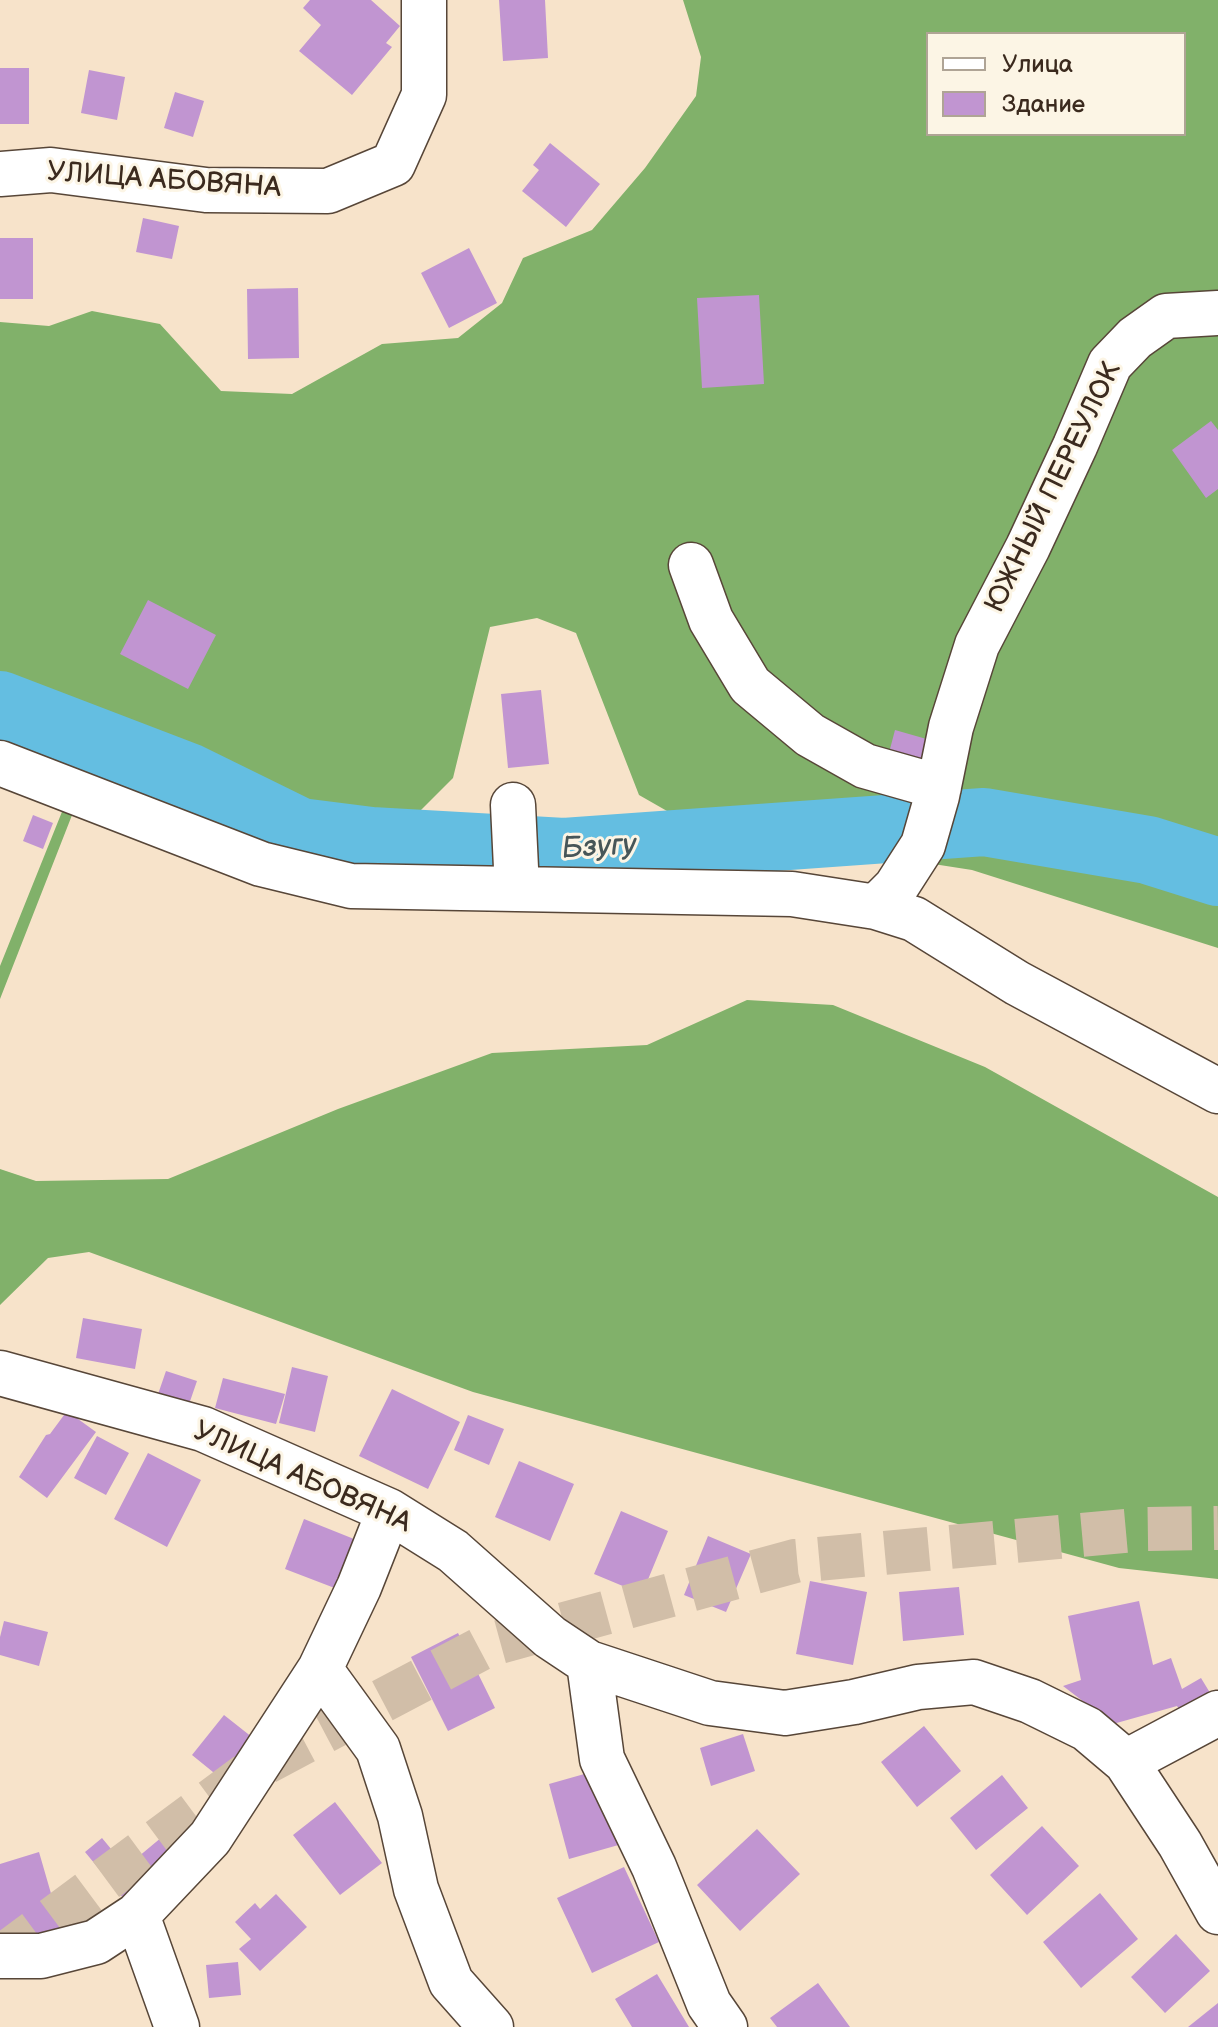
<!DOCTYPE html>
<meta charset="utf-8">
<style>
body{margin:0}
#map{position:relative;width:1218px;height:2027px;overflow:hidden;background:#f7e3ca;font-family:"Balsamiq Sans",sans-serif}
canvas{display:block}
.legend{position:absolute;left:926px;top:32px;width:260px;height:104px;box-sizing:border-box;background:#fcf5e5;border:2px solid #afa495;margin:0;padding:10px 14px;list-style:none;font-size:24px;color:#3b2a1e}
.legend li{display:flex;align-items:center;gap:16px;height:40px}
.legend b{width:40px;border:2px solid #afa495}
</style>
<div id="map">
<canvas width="1218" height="2027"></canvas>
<ul class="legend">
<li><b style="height:10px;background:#fff"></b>Улица</li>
<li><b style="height:22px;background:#c195d1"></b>Здание</li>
</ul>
</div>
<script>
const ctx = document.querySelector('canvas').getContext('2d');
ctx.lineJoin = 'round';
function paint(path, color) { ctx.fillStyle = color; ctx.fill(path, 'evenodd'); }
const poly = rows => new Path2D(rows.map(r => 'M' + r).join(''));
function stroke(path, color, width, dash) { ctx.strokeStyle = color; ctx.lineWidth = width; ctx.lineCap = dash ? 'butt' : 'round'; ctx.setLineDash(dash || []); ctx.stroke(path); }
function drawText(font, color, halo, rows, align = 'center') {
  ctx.font = font + ' "Balsamiq Sans",sans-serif'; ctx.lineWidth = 6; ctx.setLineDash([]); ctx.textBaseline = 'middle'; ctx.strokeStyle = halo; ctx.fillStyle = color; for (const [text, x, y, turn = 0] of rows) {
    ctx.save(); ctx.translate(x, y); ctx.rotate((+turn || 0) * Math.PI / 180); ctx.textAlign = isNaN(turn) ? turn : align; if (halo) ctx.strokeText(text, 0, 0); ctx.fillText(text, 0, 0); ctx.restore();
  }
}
paint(poly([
 [683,0,1218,0,1218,948,972,870,695,827,639,795,576,633,537,618,490,627,453,778,410,821,325,828,94,759,0,999,0,966,84,757,0,726,0,322,49,326,92,311,160,324,221,391,292,394,382,344,458,338,502,303,523,258,592,230,645,168,696,96,701,57],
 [928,34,1184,34,1184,134,928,134],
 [747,1000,833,1005,985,1067,1218,1197,1218,1579,1119,1568,473,1392,89,1252,48,1258,0,1305,0,1169,36,1181,168,1179,338,1109,492,1053,647,1045]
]), '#81b16a');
stroke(poly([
 [0,705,188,777,300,832,371,841,564,852,984,822,1148,850,1218,872]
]), '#64bee1', 68);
paint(poly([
 [310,0,371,0,400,26,386,43,392,47,352,95,299,51,321,25,303,8],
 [499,0,545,0,548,58,503,61],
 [0,68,29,68,29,124,0,124],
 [89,70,125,77,117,120,81,113],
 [175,92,204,101,193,137,164,128],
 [550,143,600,184,566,227,522,191,539,170,533,165],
 [143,218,179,226,172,259,136,252],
 [0,238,33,238,33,299,0,299],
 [469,248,497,303,449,328,421,273],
 [298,288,299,358,248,359,247,289],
 [759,295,764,384,702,388,697,298],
 [1211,421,1218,430,1218,489,1206,498,1172,450],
 [148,600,216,635,188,689,120,654],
 [541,690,549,764,508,768,501,694],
 [895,730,930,740,919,777,885,768],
 [33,815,53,823,43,849,23,841],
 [83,1318,142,1329,135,1369,76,1358],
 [292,1367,328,1376,315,1432,279,1423],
 [166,1371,197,1381,187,1410,156,1400],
 [223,1378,285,1394,276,1424,215,1408],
 [392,1389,460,1422,428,1489,359,1456],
 [67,1411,96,1432,47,1498,19,1477,46,1435,50,1434],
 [468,1415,504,1429,489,1465,454,1450],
 [97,1436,129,1453,106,1495,74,1478],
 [148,1453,201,1480,167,1547,114,1519],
 [519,1461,574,1484,550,1541,495,1517],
 [621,1511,668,1531,642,1594,594,1574],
 [304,1519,364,1543,345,1592,285,1569],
 [708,1536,751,1554,726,1612,684,1595],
 [810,1581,867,1592,853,1665,796,1654],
 [959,1587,964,1635,903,1641,899,1592],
 [1139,1601,1153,1665,1171,1658,1182,1689,1201,1678,1215,1701,1185,1719,1177,1706,1113,1724,1063,1686,1081,1680,1068,1616],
 [4,1621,48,1632,39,1666,0,1655,0,1637],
 [458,1633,495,1708,448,1731,411,1657],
 [224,1715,262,1745,229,1785,192,1755],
 [924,1726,961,1771,917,1807,881,1762],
 [743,1734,755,1771,711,1786,700,1748],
 [602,1769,622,1844,569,1859,549,1784],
 [1002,1775,1028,1808,976,1850,950,1818],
 [335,1802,382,1863,340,1895,293,1835],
 [186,1817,205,1840,128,1904,85,1852,102,1838,126,1867],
 [1042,1826,1079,1866,1027,1915,990,1875],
 [757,1829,800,1874,740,1931,697,1885],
 [39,1852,61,1928,0,1946,0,1864],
 [624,1867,659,1942,592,1973,557,1898],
 [1100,1893,1138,1939,1081,1988,1043,1942],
 [276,1894,307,1927,260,1971,239,1949,251,1939,235,1922,255,1903,260,1909],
 [1176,1934,1210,1971,1165,2013,1131,1977],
 [238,1962,241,1995,209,1998,206,1965],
 [657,1974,689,2027,632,2027,615,1999],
 [818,1983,850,2027,777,2027,770,2018],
 [1218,2003,1218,2027,1188,2027]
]), '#c195d1');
stroke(poly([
 [0,1958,257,1767,488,1645,795,1561,1146,1529,1218,1528]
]), '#d1bea8', 44, [44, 22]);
const minor = poly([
 [0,174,51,170,206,190,328,191,393,164,424,95,424,0],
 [691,565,711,620,750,685,810,735,865,766,939,787],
 [0,763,261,864,351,886,792,894,876,907,914,919,1017,983,1218,1091],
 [513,805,517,889],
 [876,907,896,887,923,845,937,796,951,727,977,645,1028,547,1075,446,1110,364,1135,338,1166,316,1218,313],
 [0,1373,203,1429,389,1511,453,1551,550,1637,589,1663,710,1703,785,1713,854,1702,918,1687,974,1682,1030,1701,1087,1729,1126,1762,1180,1844,1218,1912],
 [589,1663,602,1759,654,1867,709,2004,725,2027],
 [320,1669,378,1749,400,1816,416,1889,451,1982,491,2027],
 [1126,1762,1218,1713],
 [137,1915,177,2027],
 [0,1956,41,1956,96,1942,137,1915,210,1838,320,1669,359,1587,389,1511]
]);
stroke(minor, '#574638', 47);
stroke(minor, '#fff', 44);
drawText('28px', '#3b2a1e', '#fcf5e5', [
 ["УЛИЦА АБОВЯНА",164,181,4],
 ["ЮЖНЫЙ ПЕРЕУЛОК",1054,488,-64],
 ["УЛИЦА АБОВЯНА",302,1478,24]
]);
drawText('italic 30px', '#475658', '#fcf5e5', [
 ["Бзугу",599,848,-3]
]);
</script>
